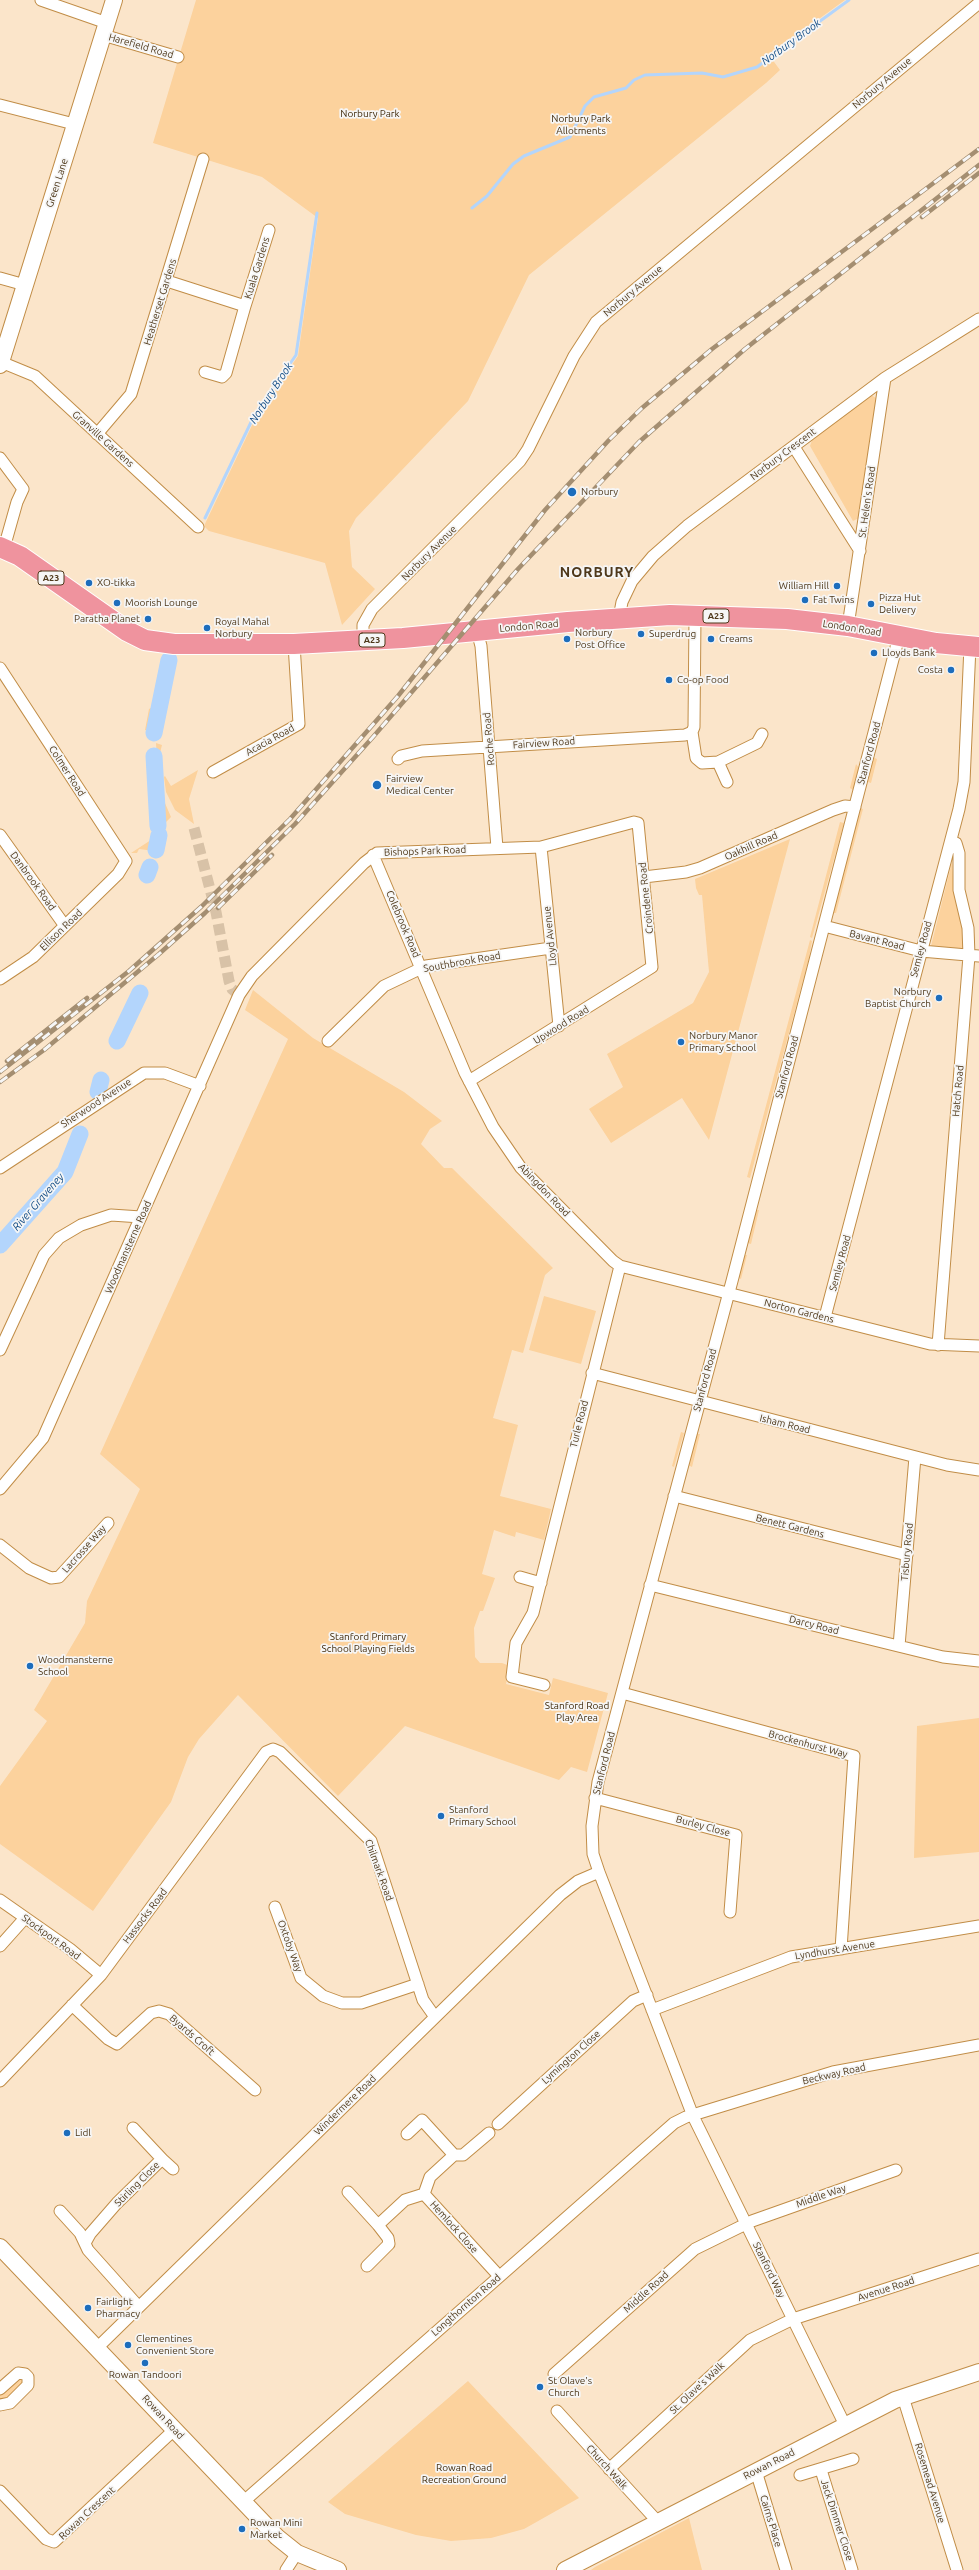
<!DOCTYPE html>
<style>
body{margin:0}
canvas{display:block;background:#fbe5ca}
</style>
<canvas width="979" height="2570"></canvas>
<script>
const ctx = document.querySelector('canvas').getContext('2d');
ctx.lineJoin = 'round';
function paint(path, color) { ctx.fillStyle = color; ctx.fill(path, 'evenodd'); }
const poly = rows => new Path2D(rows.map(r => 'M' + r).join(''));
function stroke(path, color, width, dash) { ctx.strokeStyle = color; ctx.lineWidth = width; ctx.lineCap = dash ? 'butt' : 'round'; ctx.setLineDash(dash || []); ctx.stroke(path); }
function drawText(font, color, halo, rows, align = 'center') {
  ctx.font = font + ' Ubuntu,sans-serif'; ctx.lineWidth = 3.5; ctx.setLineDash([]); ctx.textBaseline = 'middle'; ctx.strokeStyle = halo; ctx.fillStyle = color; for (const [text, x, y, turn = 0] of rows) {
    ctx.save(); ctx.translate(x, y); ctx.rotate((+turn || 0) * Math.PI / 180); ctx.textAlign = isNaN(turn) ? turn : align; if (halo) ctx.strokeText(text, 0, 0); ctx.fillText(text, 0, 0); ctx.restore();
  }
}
paint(poly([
 [196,0,845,0,769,55,780,70,766,83,529,275,468,401,356,518,349,531,352,567,375,589,342,625,325,563,209,531,204,526,256,417,298,356,318,218,262,177,153,143],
 [871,395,876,398,861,517,853,521,810,446,813,437],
 [158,704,153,732,145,730,149,709],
 [156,743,162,745,159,757,161,794,171,817,161,827],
 [873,757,877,759,871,783,868,782],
 [856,764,859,768,853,790,850,788],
 [198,770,189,799,194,824,175,810,166,792,164,777,165,776,171,786],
 [860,808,863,809,836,913,833,913],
 [840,822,844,823,812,938,810,937],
 [157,836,154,851,139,849,137,853,131,853],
 [790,839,709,1140,682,1098,611,1143,589,1109,623,1087,607,1054,693,1003,709,972,702,895,699,895,696,888,695,879],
 [952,862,953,879,962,919,964,949,931,946],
 [810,940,812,941,809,958,750,1178,747,1177],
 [253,990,313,1038,404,1092,442,1121,430,1129,421,1144,444,1168,452,1168,553,1268,545,1275,523,1353,512,1350,493,1418,518,1425,500,1496,551,1509,544,1540,516,1532,515,1537,494,1530,482,1574,495,1578,483,1611,480,1611,474,1628,475,1657,480,1663,502,1663,510,1666,506,1684,549,1695,553,1678,608,1693,587,1772,571,1767,559,1780,405,1726,338,1796,238,1695,199,1739,188,1757,171,1802,93,1911,0,1844,0,1786,47,1721,34,1710,85,1623,87,1601,140,1489,100,1454,288,1039,245,1010],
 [756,1210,759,1210,751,1244,748,1243],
 [744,1255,747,1255,741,1279,739,1278],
 [544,1296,596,1311,581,1364,529,1350],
 [681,1432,684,1433,674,1467,672,1466],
 [697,1434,700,1434,692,1467,688,1465],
 [979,1718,979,1852,914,1858,917,1726],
 [22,2377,26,2382,8,2400,0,2400,0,2394],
 [468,2381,579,2498,524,2529,491,2538,451,2541,416,2535,345,2514,328,2502],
 [689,2518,702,2570,591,2570,595,2567]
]), '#fcd29d');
stroke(poly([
 [472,208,487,196,513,164,524,156,570,137,585,106,594,97,626,88,634,80,645,75,702,73,723,77,757,67,849,0],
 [205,518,254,416,296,355,317,213]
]), '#b3d5fc', 3);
stroke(poly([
 [154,733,169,660],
 [154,756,158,826],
 [156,850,159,835],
 [147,875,150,867],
 [117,1041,140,993],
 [98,1092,101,1080],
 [0,1245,65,1172,80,1134]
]), '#b3d5fc', 17);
stroke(poly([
 [194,828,216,912,229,981,232,989,239,995]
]), '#d8c2a7', 11, [11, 5.5]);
const street = poly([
 [41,0,107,23],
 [103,35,178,57],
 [0,105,74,124],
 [0,278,25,285],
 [167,281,245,306,269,230],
 [1,362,35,376,198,527],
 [205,372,222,377,226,373,245,306],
 [97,434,131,394,203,159],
 [794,447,860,551],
 [0,458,23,489,17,502,4,548],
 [695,616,694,727,692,732,696,758,702,763,718,762,757,743,762,734],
 [619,618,622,602,632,581,653,556,687,526,885,378,979,319],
 [848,626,885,378],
 [477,631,481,646,497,848],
 [363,640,363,625,372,609,520,461,528,449,574,356,596,322,979,3],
 [0,668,126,861,118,874,33,957,0,979],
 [398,759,401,756,422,751,685,735,692,732],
 [718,762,727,782],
 [213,772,299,724,294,644],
 [0,835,65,926],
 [541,847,559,1026],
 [373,855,465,1073,493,1127,521,1168,613,1261,620,1266,930,1344,979,1346],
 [644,877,686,872,700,868,833,810,845,806,855,807],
 [824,926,921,951,979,956],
 [328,1041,384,986,426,966,551,948],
 [0,1168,144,1073,165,1073,200,1086],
 [825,1317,959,809,964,782,970,646],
 [938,1345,969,956,968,928,959,890,959,853,956,843,951,841],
 [0,1350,44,1255,59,1238,81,1225,111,1215,141,1217],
 [592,1373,947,1465,979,1470],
 [0,1489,43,1438,239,995,252,976,364,863,377,853,541,847,634,822,638,823,652,967,469,1081],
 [674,1496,907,1555],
 [0,1545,29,1568,51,1578,59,1577,108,1523],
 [520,1577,541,1583],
 [650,1585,943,1657,979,1661],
 [899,1646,915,1457],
 [544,1685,512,1677,516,1643,533,1613,620,1266],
 [622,1693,854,1756,841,1949],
 [595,1798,736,1835,730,1912],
 [0,1900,70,1949,101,1975],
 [275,1907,301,1978,323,1996,342,2003,361,2003,418,1984],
 [0,1946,25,1918],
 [72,2005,108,2039,117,2044,151,2013,159,2011,169,2014,255,2090],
 [652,2010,791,1957,979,1926],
 [0,2081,101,1975,266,1752,273,1749,280,1752,371,1841,423,2000,435,2017],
 [498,2124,633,2001,647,1995],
 [489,2133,463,2155,454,2155,430,2177,424,2194,499,2276],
 [407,2134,422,2120,454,2155],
 [162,2159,173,2169],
 [348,2192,378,2225,405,2200,424,2194],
 [60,2211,80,2233,88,2250,139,2307],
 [85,2243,90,2234,117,2203,162,2159,133,2128],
 [367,2266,389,2244,388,2238,378,2225],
 [97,2348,560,1895,578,1881,599,1872],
 [554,2374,695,2249,752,2221,896,2170],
 [0,2389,18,2373,25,2374,28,2377,28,2385,10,2403,0,2405],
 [903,2397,957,2570],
 [557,2411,658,2522],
 [845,2425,693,2116,599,1872,593,1854,592,1826,598,1782,732,1281,899,636],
 [609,2469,750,2340,793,2319,979,2259],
 [821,2470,852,2570],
 [756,2471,786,2570],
 [800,2475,853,2459],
 [0,2491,46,2539,54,2542,174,2430],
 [243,2502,674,2123,686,2117,833,2072,979,2045],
 [286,2570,297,2553]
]);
const secondary = poly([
 [0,365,114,0],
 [0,2247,277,2537,297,2553,338,2570],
 [565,2570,895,2400,979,2372]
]);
const highway = poly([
 [0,547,20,556,127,631,145,640,174,644,294,644,403,638,568,622,670,615,787,619,848,626,936,643,979,647]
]);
stroke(street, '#c18d47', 13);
stroke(secondary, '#c18d47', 18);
stroke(highway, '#fff', 22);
stroke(street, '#fff', 11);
stroke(secondary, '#fff', 16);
stroke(highway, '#ef939e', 20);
const rail = poly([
 [922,217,979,173],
 [218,908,272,855],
 [7,1061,87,998],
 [0,1072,129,971,202,906,290,819,398,696,545,510,609,440,642,408,712,349,979,149],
 [0,1082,44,1050,159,954,205,913,295,824,373,737,518,569,639,442,745,349,979,165]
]);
stroke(rail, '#a48e71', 4.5);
stroke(rail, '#f6f6f6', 3, [9]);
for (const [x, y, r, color] of [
 [572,492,5,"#1d6dbc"],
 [89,583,4,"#1d6dbc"],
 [837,586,4,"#1d6dbc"],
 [805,600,4,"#1d6dbc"],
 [117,603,4,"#1d6dbc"],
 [871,604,4,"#1d6dbc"],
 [148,619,4,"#1d6dbc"],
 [207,628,4,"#1d6dbc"],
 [641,634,4,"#1d6dbc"],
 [567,639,4,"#1d6dbc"],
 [711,639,4,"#1d6dbc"],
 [874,653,4,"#1d6dbc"],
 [951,670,4,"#1d6dbc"],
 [669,680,4,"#1d6dbc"],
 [377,785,5,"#1d6dbc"],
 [939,998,4,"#1d6dbc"],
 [681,1042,4,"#1d6dbc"],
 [30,1666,4,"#1d6dbc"],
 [441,1816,4,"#1d6dbc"],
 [67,2133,4,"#1d6dbc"],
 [88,2308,4,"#1d6dbc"],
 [128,2345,4,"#1d6dbc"],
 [145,2363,4,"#1d6dbc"],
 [540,2387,4,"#1d6dbc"],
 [242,2529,4,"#1d6dbc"]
]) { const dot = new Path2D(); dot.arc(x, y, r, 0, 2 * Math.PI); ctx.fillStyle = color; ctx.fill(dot); stroke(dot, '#f6f6f6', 1.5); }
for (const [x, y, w] of [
 [51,578,26],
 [716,616,26],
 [372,640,26]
]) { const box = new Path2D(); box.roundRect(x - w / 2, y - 7, w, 14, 3); ctx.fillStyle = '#f6f6f6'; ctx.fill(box); stroke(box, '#4e381a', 1); }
drawText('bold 9px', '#4e381a', null, [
 ["A23",51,578],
 ["A23",716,616],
 ["A23",372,640]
]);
drawText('10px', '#4e381a', '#f6f6f6', [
 ["Harefield Road",141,46,16],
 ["Norbury Avenue",882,83,-40],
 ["Green Lane",57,183,-72],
 ["Kuala Gardens",257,268,-73],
 ["Norbury Avenue",633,291,-40],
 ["Heatherset Gardens",160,302,-73],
 ["Granville Gardens",103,439,42],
 ["Norbury Crescent",783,454,-37],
 ["St. Helen's Road",867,502,-82],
 ["Norbury Avenue",429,553,-45],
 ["London Road",529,626,-5],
 ["London Road",852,628,9],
 ["Roche Road",489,739,-95],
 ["Acacia Road",270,740,-29],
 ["Fairview Road",544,743,-4],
 ["Stanford Road",869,753,-75],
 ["Colmer Road",67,771,57],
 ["Oakhill Road",751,846,-24],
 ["Bishops Park Road",425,851,-2],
 ["Danbrook Road",33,881,54],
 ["Croindene Road",646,898,-96],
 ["Colebrook Road",403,924,67],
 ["Ellison Road",61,930,-44],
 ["Lloyd Avenue",550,936,-96],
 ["Bavant Road",877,940,14],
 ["Semley Road",921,949,-75],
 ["Southbrook Road",462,962,-10],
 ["Upwood Road",561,1025,-32],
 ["Stanford Road",787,1067,-75],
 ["Hatch Road",958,1091,-85],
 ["Sherwood Avenue",96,1103,-33],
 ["Abingdon Road",544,1190,46],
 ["Woodmansterne Road",128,1247,-66],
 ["Semley Road",840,1263,-75],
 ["Norton Gardens",799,1311,14],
 ["Stanford Road",705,1380,-75],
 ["Turle Road",579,1424,-76],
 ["Isham Road",785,1424,14],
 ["Benett Gardens",790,1526,14],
 ["Lacrosse Way",84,1549,-48],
 ["Tisbury Road",907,1552,-85],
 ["Darcy Road",814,1625,14],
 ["Brockenhurst Way",808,1744,15],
 ["Stanford Road",604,1763,-76],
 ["Burley Close",703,1826,15],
 ["Chilmark Road",379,1870,70],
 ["Hassocks Road",145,1916,-53],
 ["Stockport Road",51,1937,36],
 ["Oxtoby Way",290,1946,70],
 ["Lyndhurst Avenue",835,1950,-9],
 ["Byards Croft",192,2035,41],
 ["Lymington Close",571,2057,-42],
 ["Beckway Road",834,2074,-13],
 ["Windermere Road",345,2105,-44],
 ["Stirling Close",137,2184,-45],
 ["Middle Way",821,2196,-19],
 ["Hemlock Close",454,2227,48],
 ["Stanford Way",769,2270,64],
 ["Avenue Road",886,2289,-18],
 ["Middle Road",646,2292,-42],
 ["Longthornton Road",466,2305,-41],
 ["St. Olave's Walk",697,2388,-43],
 ["Rowan Road",163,2417,47],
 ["Rowan Road",769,2464,-27],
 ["Church Walk",607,2467,48],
 ["Rosemead Avenue",930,2483,73],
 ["Rowan Crescent",87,2513,-43],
 ["Jack Dimmer Close",837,2520,72],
 ["Cairns Place",771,2521,73]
]);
drawText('10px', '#402a0a', '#f6f6f6', [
 ["Norbury Park",370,114],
 ["Norbury Park",581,119],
 ["Allotments",581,131],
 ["Stanford Primary",368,1637],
 ["School Playing Fields",368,1649],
 ["Stanford Road",577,1706],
 ["Play Area",577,1718],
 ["Rowan Road",464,2468],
 ["Recreation Ground",464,2480]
]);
drawText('10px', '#4e381a', '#f6f6f6', [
 ["Norbury",581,492],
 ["XO-tikka",97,583],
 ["William Hill",829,586,"right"],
 ["Pizza Hut",879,598],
 ["Delivery",879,610],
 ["Fat Twins",813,600],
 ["Moorish Lounge",125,603],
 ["Paratha Planet",140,619,"right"],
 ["Royal Mahal",215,622],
 ["Norbury",215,634],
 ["Norbury",575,633],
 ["Post Office",575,645],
 ["Superdrug",649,634],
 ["Creams",719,639],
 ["Lloyds Bank",882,653],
 ["Costa",943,670,"right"],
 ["Co-op Food",677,680],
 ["Fairview",386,779],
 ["Medical Center",386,791],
 ["Norbury",931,992,"right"],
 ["Baptist Church",931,1004,"right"],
 ["Norbury Manor",689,1036],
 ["Primary School",689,1048],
 ["Woodmansterne",38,1660],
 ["School",38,1672],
 ["Stanford",449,1810],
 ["Primary School",449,1822],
 ["Lidl",75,2133],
 ["Fairlight",96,2302],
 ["Pharmacy",96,2314],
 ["Clementines",136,2339],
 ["Convenient Store",136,2351],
 ["Rowan Tandoori",145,2375,"center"],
 ["St Olave's",548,2381],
 ["Church",548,2393],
 ["Rowan Mini",250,2523],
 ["Market",250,2535]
], 'left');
drawText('italic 11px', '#134d86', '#f6f6f6', [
 ["Norbury Brook",791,42,-36],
 ["Norbury Brook",271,393,-57],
 ["River Graveney",38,1202,-49]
]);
ctx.letterSpacing = '1px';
drawText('bold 14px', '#4e381a', '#f6f6f6', [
 ["NORBURY",597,572]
]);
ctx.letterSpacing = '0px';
</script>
